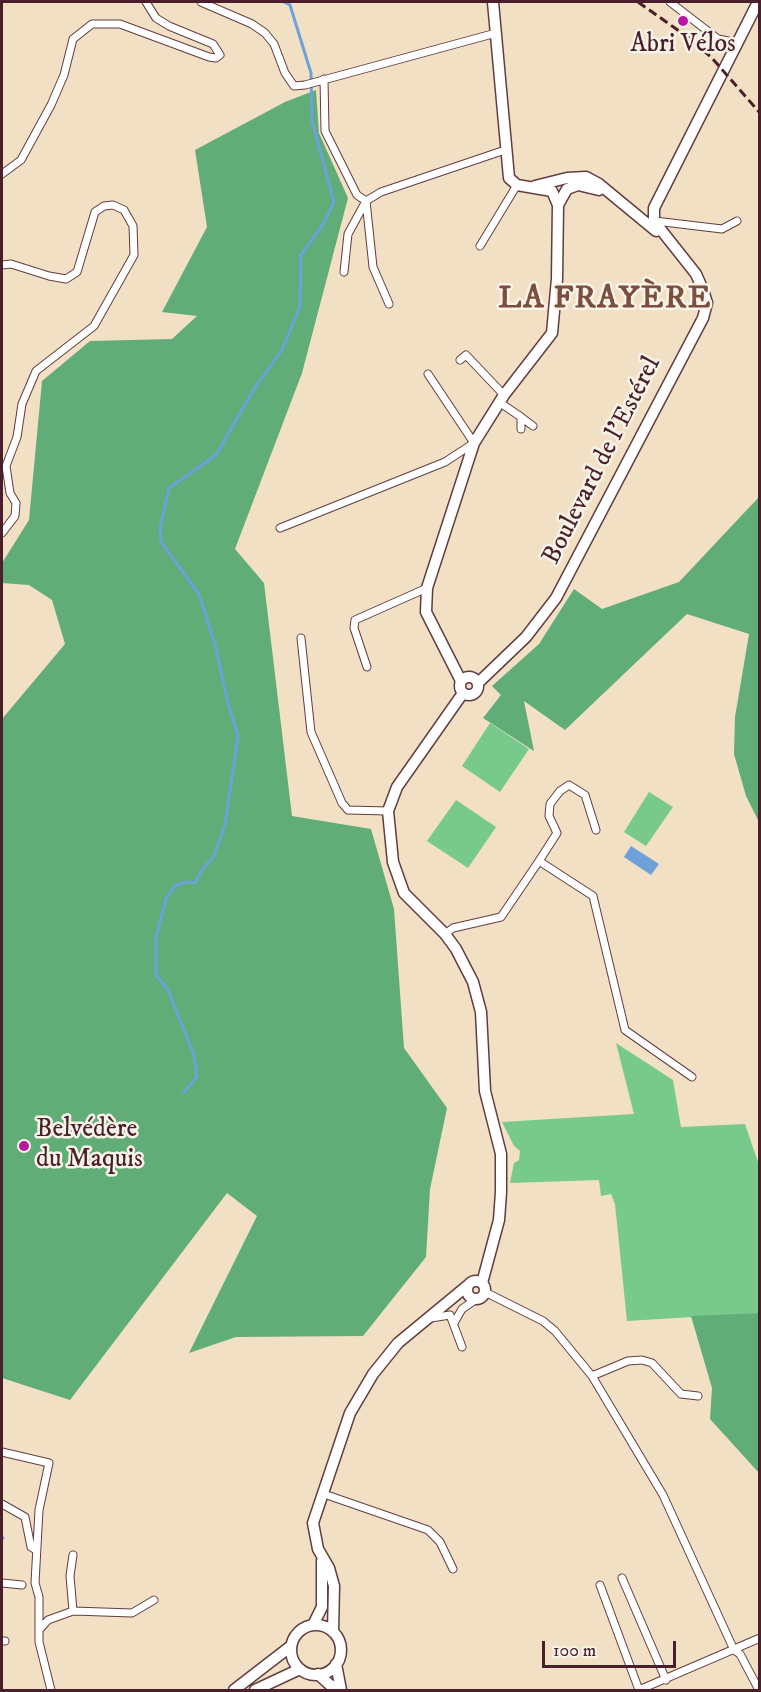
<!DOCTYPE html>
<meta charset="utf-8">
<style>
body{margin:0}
#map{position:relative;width:761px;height:1692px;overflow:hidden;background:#f1e0c3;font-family:"IM FELL DW Pica",serif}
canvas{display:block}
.frame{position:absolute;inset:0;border:3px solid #4a1f2b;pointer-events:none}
.scale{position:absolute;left:542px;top:1641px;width:134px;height:27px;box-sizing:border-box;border:3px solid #4a1f2b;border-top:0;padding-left:8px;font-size:18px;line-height:21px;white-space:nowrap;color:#4a1f2b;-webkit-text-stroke:4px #f7f3e8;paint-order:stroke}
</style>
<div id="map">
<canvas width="761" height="1692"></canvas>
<div class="frame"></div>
<div class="scale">100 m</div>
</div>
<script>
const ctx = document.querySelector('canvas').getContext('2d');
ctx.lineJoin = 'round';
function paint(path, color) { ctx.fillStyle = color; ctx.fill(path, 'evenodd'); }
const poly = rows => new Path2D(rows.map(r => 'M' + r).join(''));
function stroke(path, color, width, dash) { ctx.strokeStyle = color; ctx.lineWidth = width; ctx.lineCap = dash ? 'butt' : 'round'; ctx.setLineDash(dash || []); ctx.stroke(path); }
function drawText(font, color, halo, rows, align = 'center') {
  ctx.font = font + ' "IM FELL DW Pica",serif'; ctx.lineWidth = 5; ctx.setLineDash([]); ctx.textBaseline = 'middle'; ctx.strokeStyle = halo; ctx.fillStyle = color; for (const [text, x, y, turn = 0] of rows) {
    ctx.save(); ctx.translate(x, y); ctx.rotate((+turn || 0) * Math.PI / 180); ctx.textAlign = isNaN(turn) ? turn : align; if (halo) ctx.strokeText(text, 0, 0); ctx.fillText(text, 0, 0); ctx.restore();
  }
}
paint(poly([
 [490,723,529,749,500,792,462,766],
 [649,792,673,807,646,846,624,832],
 [456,800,496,827,468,868,427,841],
 [616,1043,673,1080,681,1127,745,1124,759,1165,759,1313,627,1321,615,1204,611,1194,601,1196,599,1180,510,1183,514,1163,519,1160,520,1151,514,1146,502,1122,634,1114]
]), '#77c98c');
paint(poly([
 [316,90,319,133,348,198,302,373,235,549,264,583,292,816,371,829,394,909,404,1048,447,1108,430,1189,426,1257,363,1336,236,1337,189,1353,257,1216,227,1193,70,1400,2,1378,2,719,65,644,52,600,29,585,2,583,2,563,29,520,42,381,90,341,172,339,197,316,162,312,207,227,195,150,285,102],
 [759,497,759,822,746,796,734,754,735,717,749,634,687,614,565,730,524,701,534,751,483,718,501,695,492,686,539,644,574,589,602,609,679,582],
 [759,1313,760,1313,759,1473,710,1419,712,1388,691,1316]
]), '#61ad78');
paint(poly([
 [631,846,659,864,651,875,624,857]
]), '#6ea0d9');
stroke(poly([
 [184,1092,197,1077,194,1055,168,990,156,975,156,937,166,899,175,886,185,882,195,883,203,868,213,858,225,825,238,736,228,703,216,648,199,594,161,542,160,528,169,488,216,455,254,389,282,350,300,307,301,255,322,226,334,202,312,121,311,73,290,5,284,2],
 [2,1537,3,1538]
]), '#6ea0d9', 3);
const street = poly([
 [201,2,252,24,265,33,274,44,285,73,294,86,305,85,496,33],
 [670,2,718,39,738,43],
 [324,79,325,131,357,195,366,201,373,267,389,304],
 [2,174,21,160,51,105,64,75,73,39,92,24,120,24,209,57,216,58,220,55,213,44,169,26,156,18,146,2],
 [655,221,722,229,737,221],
 [480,246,517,185],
 [2,265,11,264,49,276,66,279,77,272,95,212,104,206,113,205,124,210,133,226,134,255,94,326,36,371,22,404,17,437,6,466,10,493,16,503,15,516,2,533],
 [344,272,348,234,366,201,381,192,505,150],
 [460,360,466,355,504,395],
 [499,402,521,417,521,429],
 [521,417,533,426],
 [280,528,445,462,474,443,428,374],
 [301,638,311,732,342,803,348,810,388,811],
 [367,667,354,628,355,620,427,588],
 [539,861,557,833,549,816,550,804,560,791,569,785,585,795,596,830],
 [445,934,453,928,501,917,539,861,593,896,625,1030,692,1077],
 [485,1292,543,1321,555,1331,592,1376,663,1495,734,1650,740,1654,759,1690],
 [431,1318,450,1315,462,1347],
 [454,1323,462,1309,475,1300],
 [592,1376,628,1361,642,1360,652,1363,681,1394,698,1396],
 [2,1452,49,1463,39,1510,35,1583,39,1597,39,1642,51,1690],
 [324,1494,428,1530,440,1542,453,1569],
 [2,1504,25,1517,31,1547,36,1550],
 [73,1555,70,1576,73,1611],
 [622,1578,666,1680],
 [2,1583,22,1585],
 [600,1585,639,1690],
 [40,1629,48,1620,73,1611,132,1613,154,1600],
 [2,1641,5,1641],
 [639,1690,760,1638]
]);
const secondary = poly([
 [535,186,567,178,586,177,599,184,656,231],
 [558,205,567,189,578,185,599,190],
 '460 686a9 9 0 1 1 18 0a9 9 0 1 1-18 0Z',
 [461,681,426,612,427,588,474,443,504,395,552,333,557,279,558,205,552,191,517,185,509,178,493,2],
 [478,683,526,637,556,598,703,318,707,303,703,290,696,274,654,221,654,208,758,2],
 [463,693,397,787,388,811,393,862,404,893,445,934,456,949,473,982,481,1012,485,1091,501,1154,501,1192,499,1220,482,1283],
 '467 1290a9 9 0 1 1 18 0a9 9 0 1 1-18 0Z',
 [313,1625,322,1607,322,1561],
 '291 1650a25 25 0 1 1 50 0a25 25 0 1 1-50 0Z',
 [333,1632,334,1586,329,1568,318,1549,313,1523,350,1413,373,1374,398,1343,467,1286],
 [336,1664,341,1690],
 [318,1674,330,1685,340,1688],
 [234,1690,291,1646],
 [255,1690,300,1669]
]);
stroke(street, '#633c42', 9);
stroke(secondary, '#633c42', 13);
stroke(street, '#fff', 7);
stroke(secondary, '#fff', 10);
stroke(poly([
 [638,2,689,38,712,58,760,113]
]), '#4a1f2b', 3, [9, 4.5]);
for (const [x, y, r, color] of [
 [683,21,6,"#b5179e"],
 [24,1146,6,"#b5179e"]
]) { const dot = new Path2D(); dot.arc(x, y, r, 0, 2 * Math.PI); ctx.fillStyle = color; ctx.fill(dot); stroke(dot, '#f7f3e8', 2); }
drawText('26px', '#4a1f2b', '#f7f3e8', [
 ["Abri Vélos",683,46],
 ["Belvédère",36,1131,"left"],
 ["du Maquis",36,1161,"left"]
]);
drawText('26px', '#4a1f2b', '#f7f3e8', [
 ["Boulevard de l'Estérel",603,461,-63]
]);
ctx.letterSpacing = '1.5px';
drawText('bold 32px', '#7b4e3f', '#f7f3e8', [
 ["LA FRAYÈRE",605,300]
]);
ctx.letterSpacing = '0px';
</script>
